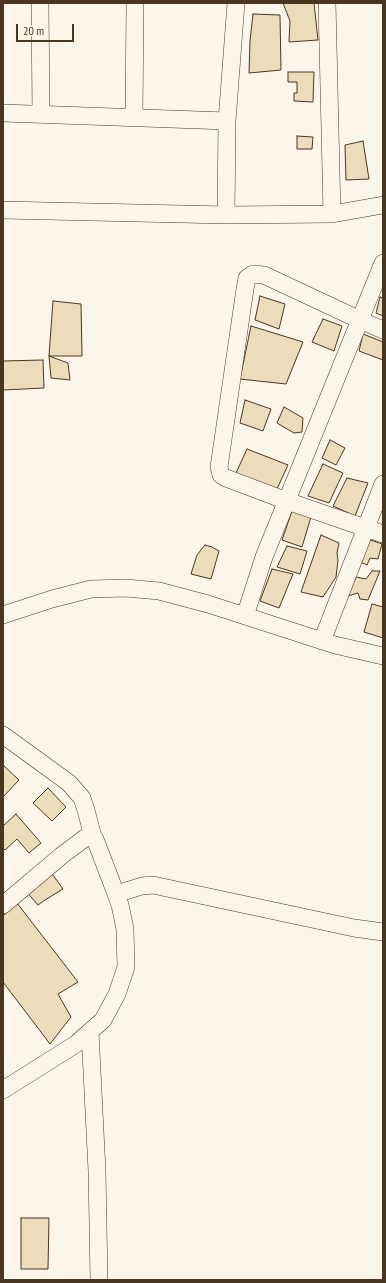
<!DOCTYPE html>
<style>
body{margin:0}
#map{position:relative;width:386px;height:1283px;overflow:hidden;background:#fbf6e9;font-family:"PT Sans Narrow",sans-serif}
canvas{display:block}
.frame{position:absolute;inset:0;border:4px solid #4a3520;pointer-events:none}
.scale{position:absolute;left:16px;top:24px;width:58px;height:18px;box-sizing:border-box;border:2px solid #4a3520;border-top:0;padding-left:5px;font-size:12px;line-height:14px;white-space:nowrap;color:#4a3520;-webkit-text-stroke:3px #fbf6e9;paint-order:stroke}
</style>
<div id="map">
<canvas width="386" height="1283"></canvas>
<div class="frame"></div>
<div class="scale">20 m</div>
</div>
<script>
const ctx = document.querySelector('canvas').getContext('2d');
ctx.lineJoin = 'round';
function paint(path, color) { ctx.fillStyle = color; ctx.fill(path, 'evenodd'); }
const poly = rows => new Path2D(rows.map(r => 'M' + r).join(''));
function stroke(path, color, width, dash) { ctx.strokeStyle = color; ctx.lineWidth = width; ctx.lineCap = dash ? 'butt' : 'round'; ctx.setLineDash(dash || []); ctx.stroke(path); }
const building = poly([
 [283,3,314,3,318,40,289,42,290,21,283,3],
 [253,14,280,15,281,70,249,73,250,41,253,14],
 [288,72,314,72,313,102,294,101,294,93,297,93,297,82,288,82,288,72],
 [297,136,313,137,312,149,297,149,297,136],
 [363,141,369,179,346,180,345,145,363,141],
 [260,296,285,304,279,329,255,320,260,296],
 [380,297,383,298,383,316,376,313,380,297],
 [53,301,81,304,82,356,49,356,53,301],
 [323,319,342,326,334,351,312,342,323,319],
 [251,326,303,342,286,384,240,379,251,326],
 [363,334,383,342,383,360,359,351,363,334],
 [49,356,68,363,70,380,51,378,49,356],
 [43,360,44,388,3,390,3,361,43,360],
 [245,400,271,409,263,431,240,423,245,400],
 [284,407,303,418,302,432,294,433,277,423,284,407],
 [330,440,345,448,336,465,322,458,330,440],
 [247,449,288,465,276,491,235,475,247,449],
 [323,464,343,473,329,503,308,496,323,464],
 [347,478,368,483,355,516,333,506,347,478],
 [292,511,311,517,302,547,282,540,292,511],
 [321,535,339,543,337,553,338,560,336,577,323,597,301,592,321,535],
 [368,539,382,544,378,559,370,558,367,565,358,561,368,539],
 [205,545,212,547,219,551,211,579,191,574,197,555,205,545],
 [287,546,307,551,300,574,277,567,287,546],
 [272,569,293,574,279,608,260,601,272,569],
 [372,571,380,571,368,600,360,599,358,593,348,596,356,577,366,579,372,571],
 [372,604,383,607,383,638,364,632,372,604],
 [3,765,19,780,3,797,3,765],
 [48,788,66,807,52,821,33,803,48,788],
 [16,814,41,843,29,853,17,839,5,850,3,848,3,826,16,814],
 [48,868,63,889,45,900,38,905,23,888,48,868],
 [17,903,78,982,58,994,71,1017,50,1044,3,982,3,916,17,903],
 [21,1218,49,1218,48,1269,21,1269,21,1218]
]);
paint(building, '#ecdcbc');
stroke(building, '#4a3520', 1);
const minor = poly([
 [40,3,41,114],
 [327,3,332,214],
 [3,113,227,121],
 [134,117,135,3],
 [3,210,226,215,332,214,383,205],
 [226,215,227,121,236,3],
 [383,330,360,320,264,275,253,274,247,278,245,289,219,467,221,475,226,478,287,501,383,534],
 [3,615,52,599,91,589,126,588,159,591,208,604,335,645,383,656],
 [245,616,264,557,383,263],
 [322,641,383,484],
 [3,735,69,783,82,798,86,810,93,837],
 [3,905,61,856,85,838,90,836,93,837,95,839,116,894],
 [90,1032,97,1171,99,1280],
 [3,1090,76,1044,103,1020,117,994,126,967,125,929,120,905,116,894,142,886,153,885,354,928,383,932]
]);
stroke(minor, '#4a3520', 18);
stroke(minor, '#fbf6e9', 17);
</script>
